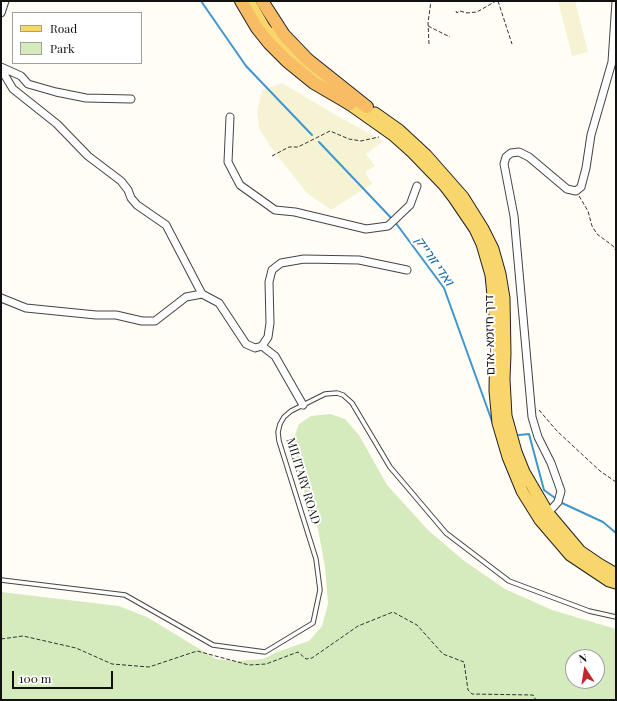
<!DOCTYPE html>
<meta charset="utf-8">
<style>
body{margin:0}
#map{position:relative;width:617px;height:701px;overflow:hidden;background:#fffdf5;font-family:"Playfair Display",serif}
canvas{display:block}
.frame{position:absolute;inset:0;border:2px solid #111;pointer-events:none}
.legend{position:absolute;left:12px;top:12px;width:130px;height:52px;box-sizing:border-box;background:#fff;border:1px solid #a0a0a0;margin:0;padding:5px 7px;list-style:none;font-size:12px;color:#111}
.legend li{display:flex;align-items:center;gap:8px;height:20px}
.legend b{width:20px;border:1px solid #a0a0a0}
.north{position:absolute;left:565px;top:649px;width:40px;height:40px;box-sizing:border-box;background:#fff;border:1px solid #a0a0a0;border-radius:50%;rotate:348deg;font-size:11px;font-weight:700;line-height:16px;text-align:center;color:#111}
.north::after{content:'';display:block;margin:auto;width:14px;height:18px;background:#c4262e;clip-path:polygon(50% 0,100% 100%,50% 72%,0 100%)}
.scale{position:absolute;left:12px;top:671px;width:101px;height:18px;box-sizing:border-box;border:2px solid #111;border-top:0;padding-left:5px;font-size:12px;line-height:14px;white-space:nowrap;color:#111;-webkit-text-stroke:3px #fff;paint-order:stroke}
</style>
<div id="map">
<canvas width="617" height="701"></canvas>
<div class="frame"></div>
<ul class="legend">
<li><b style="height:5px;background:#f9d66b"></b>Road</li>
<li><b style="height:11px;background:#d5ebbd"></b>Park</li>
</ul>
<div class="north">N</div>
<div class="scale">100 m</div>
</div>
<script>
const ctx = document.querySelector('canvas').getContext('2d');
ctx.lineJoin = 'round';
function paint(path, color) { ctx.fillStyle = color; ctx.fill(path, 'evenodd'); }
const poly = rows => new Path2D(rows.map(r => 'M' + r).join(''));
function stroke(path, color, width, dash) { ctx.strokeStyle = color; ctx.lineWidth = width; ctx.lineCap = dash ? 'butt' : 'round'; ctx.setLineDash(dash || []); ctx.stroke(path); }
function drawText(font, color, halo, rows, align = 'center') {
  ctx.font = font + ' "Playfair Display","Noto Sans Hebrew",serif'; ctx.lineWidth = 4; ctx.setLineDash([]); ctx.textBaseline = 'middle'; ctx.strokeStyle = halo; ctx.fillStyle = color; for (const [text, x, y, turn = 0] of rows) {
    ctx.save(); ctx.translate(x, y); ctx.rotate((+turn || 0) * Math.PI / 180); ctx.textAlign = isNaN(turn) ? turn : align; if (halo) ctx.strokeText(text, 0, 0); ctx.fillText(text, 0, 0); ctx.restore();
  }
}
paint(poly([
 [558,1,575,1,588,52,572,56],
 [282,83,341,118,384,141,366,154,375,166,365,172,372,184,331,210,307,193,270,146,259,128,257,111,262,90]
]), '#f6f3d4');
paint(poly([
 [330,414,345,419,359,435,387,485,428,530,463,560,505,589,552,610,616,629,616,700,1,700,1,592,119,606,147,617,216,659,237,661,263,659,277,652,309,641,322,626,328,604,325,567,318,529,293,461,293,440,299,424,311,416],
 [573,657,597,657,597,681,573,681]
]), '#d5ebbd');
stroke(poly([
 [201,1,246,66,312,135],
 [319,142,395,222,444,288,493,424],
 [519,435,529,434,544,490,555,498],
 [562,503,603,522,616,533]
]), '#3f96cf', 2);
const service = poly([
 [1,580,125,595,213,645,265,652,313,623,320,590,316,559,279,441,278,432,280,424,284,417,291,411,325,394,337,393,343,395,352,403,390,467,446,533,509,581,589,611,616,617]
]);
const minor = poly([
 [1,13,5,1],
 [1,67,21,76,28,84,56,92,86,98,131,99],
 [1,69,13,89,57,124,88,156,121,181,128,190,131,198,137,205,166,225,202,294],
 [230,117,228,162,240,185,275,210,295,212,366,229,388,226,410,205,417,186],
 [1,298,26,308,96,315,116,315,142,321,155,321,186,297,202,294,219,303,246,344,255,348,262,346,268,337,270,323,269,282,272,270,281,263,304,259,359,260,407,270],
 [262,346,275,356,303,405],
 [548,513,558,502,561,491,551,463,538,437,532,417,514,216,504,164,506,157,511,153,519,152,529,157,567,189,576,191,581,187,586,168,591,135,612,62,616,1]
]);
const primary = poly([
 [249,1,264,27,276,43],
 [275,32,286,46,303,63,322,79,337,89],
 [342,99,393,135,412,152,444,185,454,198,475,229,482,244,491,275,496,326,495,391,498,423,508,457,522,491,540,520,570,555,609,581,616,583],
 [375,113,399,130,426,155,463,197,483,229,493,249,500,274,504,298,505,354,504,379,506,416,516,452,524,472,548,513,580,551,599,564,616,574]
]);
const trunk = poly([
 [241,1,257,28,269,43,287,61,314,83,350,104],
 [262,1,284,35,308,60,367,107]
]);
stroke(service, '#444', 5.5);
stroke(minor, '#444', 9);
stroke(primary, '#222', 13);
stroke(trunk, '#222', 14);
stroke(poly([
 [498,1,512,44],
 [456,11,457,13,460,11,467,13,477,12,496,1],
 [428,26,450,37],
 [429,44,428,23,431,1],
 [272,156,289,147,298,147,330,131,349,139,361,141,379,137],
 [579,196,588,211,592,226,597,234,613,246,616,251],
 [539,410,557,431,600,471,616,482],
 [1,639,23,636,76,648,112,664,149,667,197,651,249,665,266,664,298,652,306,659,312,658,358,626,393,612,417,625,443,654,464,662,468,690,472,694,533,695,536,700]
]), '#333', 1, [4, 2]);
stroke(service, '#fff', 3.5);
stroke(minor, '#fff', 7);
stroke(primary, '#f9d66b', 11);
stroke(trunk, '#f7bc64', 12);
drawText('12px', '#111', '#fff', [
 ["דרך חיזמא-אדם",490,335,-91],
 ["MILITARY ROAD",303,481,73]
]);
drawText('italic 13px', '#1768a6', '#fff', [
 ["ואדי זורייק",434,261,55]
]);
</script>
